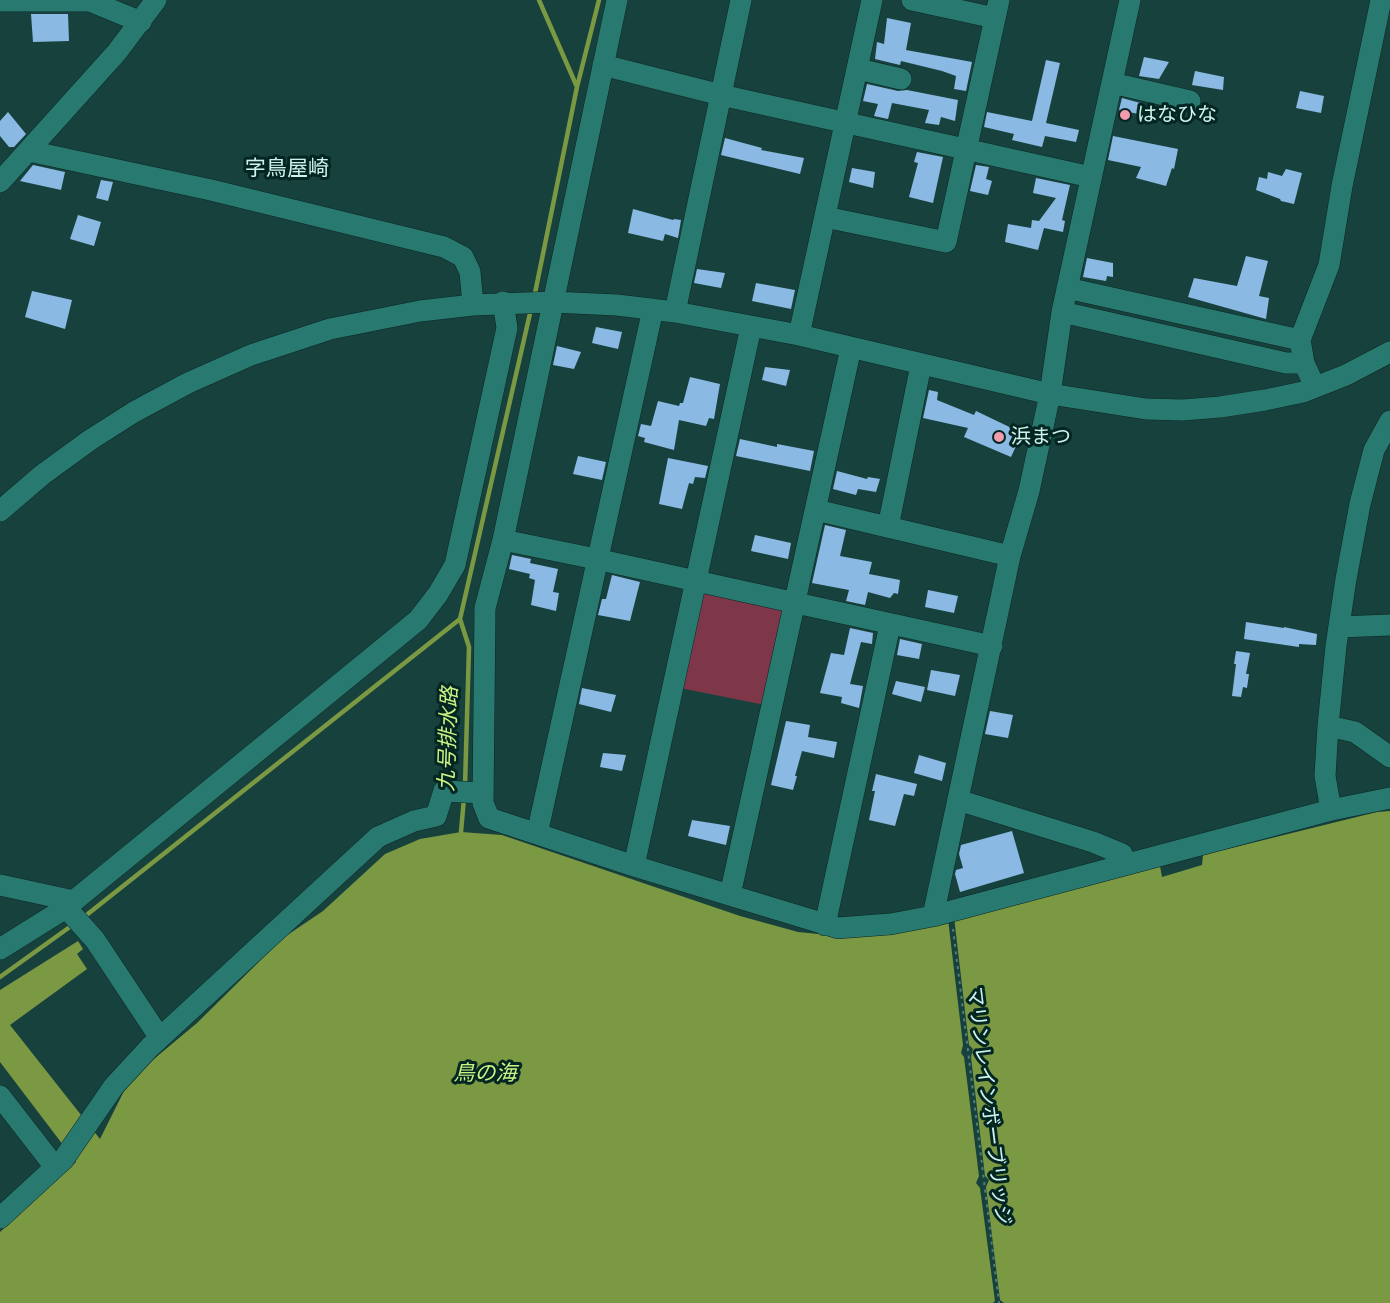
<!DOCTYPE html>
<meta charset="utf-8">
<style>
body{margin:0}
canvas{display:block;background:#17413c}
</style>
<canvas width="1390" height="1303"></canvas>
<script>
const ctx = document.querySelector('canvas').getContext('2d');
ctx.lineJoin = 'round';
function paint(path, color) { ctx.fillStyle = color; ctx.fill(path, 'evenodd'); }
const poly = rows => new Path2D(rows.map(r => 'M' + r).join(''));
function stroke(path, color, width, dash) { ctx.strokeStyle = color; ctx.lineWidth = width; ctx.lineCap = dash ? 'butt' : 'round'; ctx.setLineDash(dash || []); ctx.stroke(path); }
function drawText(font, color, halo, rows, align = 'center') {
  ctx.font = font + ' Helvetica,"Noto Sans JP",sans-serif'; ctx.lineWidth = 6; ctx.setLineDash([]); ctx.textBaseline = 'middle'; ctx.strokeStyle = halo; ctx.fillStyle = color; for (const [text, x, y, turn = 0] of rows) {
    ctx.save(); ctx.translate(x, y); ctx.rotate((+turn || 0) * Math.PI / 180); ctx.textAlign = isNaN(turn) ? turn : align; if (halo) ctx.strokeText(text, 0, 0); ctx.fillText(text, 0, 0); ctx.restore();
  }
}
paint(poly([
 [707,591,781,606,785,615,765,705,680,688,700,595]
]), '#7d3749');
paint(poly([
 [1390,811,1390,1303,0,1303,0,1232,76,1162,0,1062,0,990,78,941,83,949,77,954,87,969,10,1025,100,1139,130,1079,197,1023,283,938,323,911,385,854,420,839,461,832,502,835,740,916,798,932,828,935,980,913,1160,866,1162,877,1202,865,1203,855,1377,812]
]), '#7b9843');
paint(poly([
 [954,917,969,1045,973,1049,971,1057,985,1176,989,1180,986,1187,1000,1300,1004,1303,993,1303,995,1301,980,1188,976,1183,979,1176,964,1057,961,1053,963,1045,948,919]
]), '#17413c');
stroke(poly([
 [577,87,599,0],
 [534,298,577,87,539,0],
 [465,786,469,647,460,619,531,309],
 [463,837,461,832,464,798],
 [84,917,460,619],
 [0,977,74,924]
]), '#7b9843', 4.5);
paint(poly([
 [31,14,68,14,69,41,33,42],
 [887,18,911,23,906,50,972,62,966,91,954,89,956,76,942,71,901,61,900,65,875,59,877,42,884,44],
 [1144,57,1169,62,1159,79,1139,76],
 [1046,60,1060,63,1046,123,1079,130,1076,142,1045,136,1042,147,1012,140,1014,134,984,127,987,112,1032,121],
 [1195,71,1224,77,1223,90,1192,85],
 [867,84,898,91,907,90,958,100,955,121,941,117,939,125,925,123,929,110,892,103,888,119,874,116,878,104,863,101],
 [1300,91,1324,96,1321,113,1296,108],
 [1122,98,1144,104,1143,115,1119,110],
 [8,112,26,134,14,147,9,147,0,136,0,121],
 [1113,136,1178,149,1174,169,1172,168,1166,186,1136,178,1141,167,1108,160],
 [725,138,762,148,761,150,804,158,800,174,721,155],
 [917,152,943,157,933,203,909,197,918,163,914,162],
 [33,165,65,172,61,190,20,181],
 [976,165,989,167,986,179,992,181,988,195,970,191],
 [852,168,875,172,873,188,849,182],
 [1286,169,1302,173,1294,204,1281,201,1280,199,1256,190,1259,177,1267,179,1268,172,1282,176],
 [1036,178,1070,185,1062,220,1065,221,1063,232,1044,228,1038,250,1005,242,1008,224,1031,228,1032,220,1039,221,1056,198,1033,193],
 [101,180,113,182,108,201,96,198],
 [633,209,673,220,674,219,681,220,678,238,665,234,663,241,628,233],
 [78,215,101,222,94,246,70,239],
 [1246,256,1268,261,1259,296,1269,298,1266,319,1188,297,1194,278,1237,286],
 [1087,258,1113,263,1113,277,1107,276,1106,281,1083,277],
 [697,269,725,273,721,288,694,283],
 [756,283,795,290,791,309,752,301],
 [32,291,72,300,65,329,25,317],
 [596,327,622,332,618,349,592,343],
 [557,346,581,352,574,369,553,365],
 [765,367,790,370,786,386,762,380],
 [690,377,720,384,714,419,709,418,706,426,679,420,674,450,644,442,645,438,638,436,641,424,651,426,658,401,679,406,680,403,683,403],
 [929,390,938,392,937,400,974,415,976,411,1022,433,1011,457,964,437,968,428,923,418],
 [740,439,777,447,777,444,814,451,810,471,736,456],
 [578,456,606,462,602,480,573,474],
 [668,458,708,466,705,478,695,477,693,484,689,483,682,509,659,504],
 [837,471,867,479,868,477,880,479,876,492,858,489,856,495,833,489],
 [825,525,846,530,840,556,872,562,869,574,900,580,898,594,894,593,890,598,868,592,865,605,846,601,849,590,812,583],
 [755,535,791,543,788,559,751,551],
 [512,555,531,559,530,563,558,569,553,592,559,593,556,611,531,605,535,580,529,578,530,574,509,569],
 [612,575,640,582,630,621,598,615,602,599,606,599],
 [928,590,958,596,954,613,925,607],
 [1246,622,1284,628,1284,627,1317,634,1316,645,1299,644,1299,647,1244,639],
 [850,628,873,633,872,644,861,642,850,684,863,686,859,708,841,703,842,697,820,693,831,653,844,655],
 [900,639,922,644,919,659,897,655],
 [1236,651,1250,653,1246,674,1249,674,1247,688,1243,687,1241,697,1232,696,1236,664,1234,664],
 [931,670,960,675,955,696,927,690],
 [896,681,925,687,921,702,892,694],
 [582,688,616,695,611,712,579,704],
 [990,711,1013,715,1008,738,985,734],
 [786,721,810,725,808,737,837,742,834,758,802,751,795,776,797,776,793,790,771,785],
 [603,753,626,755,622,771,600,767],
 [919,755,946,763,942,781,914,773],
 [876,774,917,784,914,796,904,794,895,826,869,820,875,791,872,791],
 [692,820,730,826,726,845,688,836],
 [1012,831,1024,873,960,892,955,874,956,870,963,868,959,854,961,845]
]), '#8ab9e3');
const minor = poly([
 [617,0,503,540,485,608,483,803,489,818,634,866,838,928,891,924,933,916,1331,810,1390,798],
 [912,0,995,18],
 [0,1,90,1,141,22],
 [603,65,721,95,1091,177],
 [858,69,901,79],
 [1112,83,1190,101],
 [29,151,211,190,444,247,463,257,470,272,473,305],
 [0,182,117,52,156,0],
 [825,217,946,242,999,0],
 [1067,288,1300,340],
 [675,312,741,0],
 [1062,312,1286,363,1304,363],
 [799,335,872,0],
 [1315,387,1304,363,1300,340,1329,265,1342,186,1381,0],
 [816,510,1010,556],
 [0,511,42,475,90,440,134,412,188,383,251,355,330,329,420,311,473,305,552,302,617,305,675,312,799,335,1050,394,1146,409,1183,410,1220,407,1265,400,1303,392,1346,375,1390,352],
 [888,527,921,365],
 [503,540,596,559,992,646],
 [1339,627,1390,625],
 [1328,726,1355,732,1390,757],
 [958,800,1093,842,1122,854,1126,864],
 [1331,810,1325,776,1328,726,1336,646,1346,579,1360,504,1374,450,1390,421],
 [537,834,653,309],
 [634,866,751,327],
 [0,885,74,901],
 [730,895,851,348],
 [933,916,1010,556,1029,491,1050,394,1062,312,1130,0],
 [825,925,890,625],
 [0,949,64,909],
 [160,1038,95,940,71,913,64,909,418,620,438,594,455,565,507,328,503,302],
 [0,1096,55,1167],
 [0,1218,63,1160,114,1086,150,1047,378,837,414,821,436,816,444,791,483,793]
]);
stroke(minor, '#0c2522', 22);
stroke(poly([
 [953,929,999,1303]
]), '#557d78', 2, [3, 4.5]);
stroke(minor, '#287a71', 21);
for (const [x, y, r, color] of [
 [1125,115,6,"#f29aae"],
 [999,437,6,"#f29aae"]
]) { const dot = new Path2D(); dot.arc(x, y, r, 0, 2 * Math.PI); ctx.fillStyle = color; ctx.fill(dot); stroke(dot, '#042623', 2); }
drawText('20px', '#cef3ed', '#042623', [
 ["はなひな",1137,115],
 ["浜まつ",1011,437]
], 'left');
drawText('20px', '#cef3ed', '#042623', [
 ["マリンレインボーブリッジ",988,1106,83]
]);
drawText('21px', '#cef3ed', '#042623', [
 ["字鳥屋崎",287,169]
]);
drawText('italic 21px', '#ccf483', '#042623', [
 ["九号排水路",449,739,-88],
 ["鳥の海",485,1074]
]);
</script>
